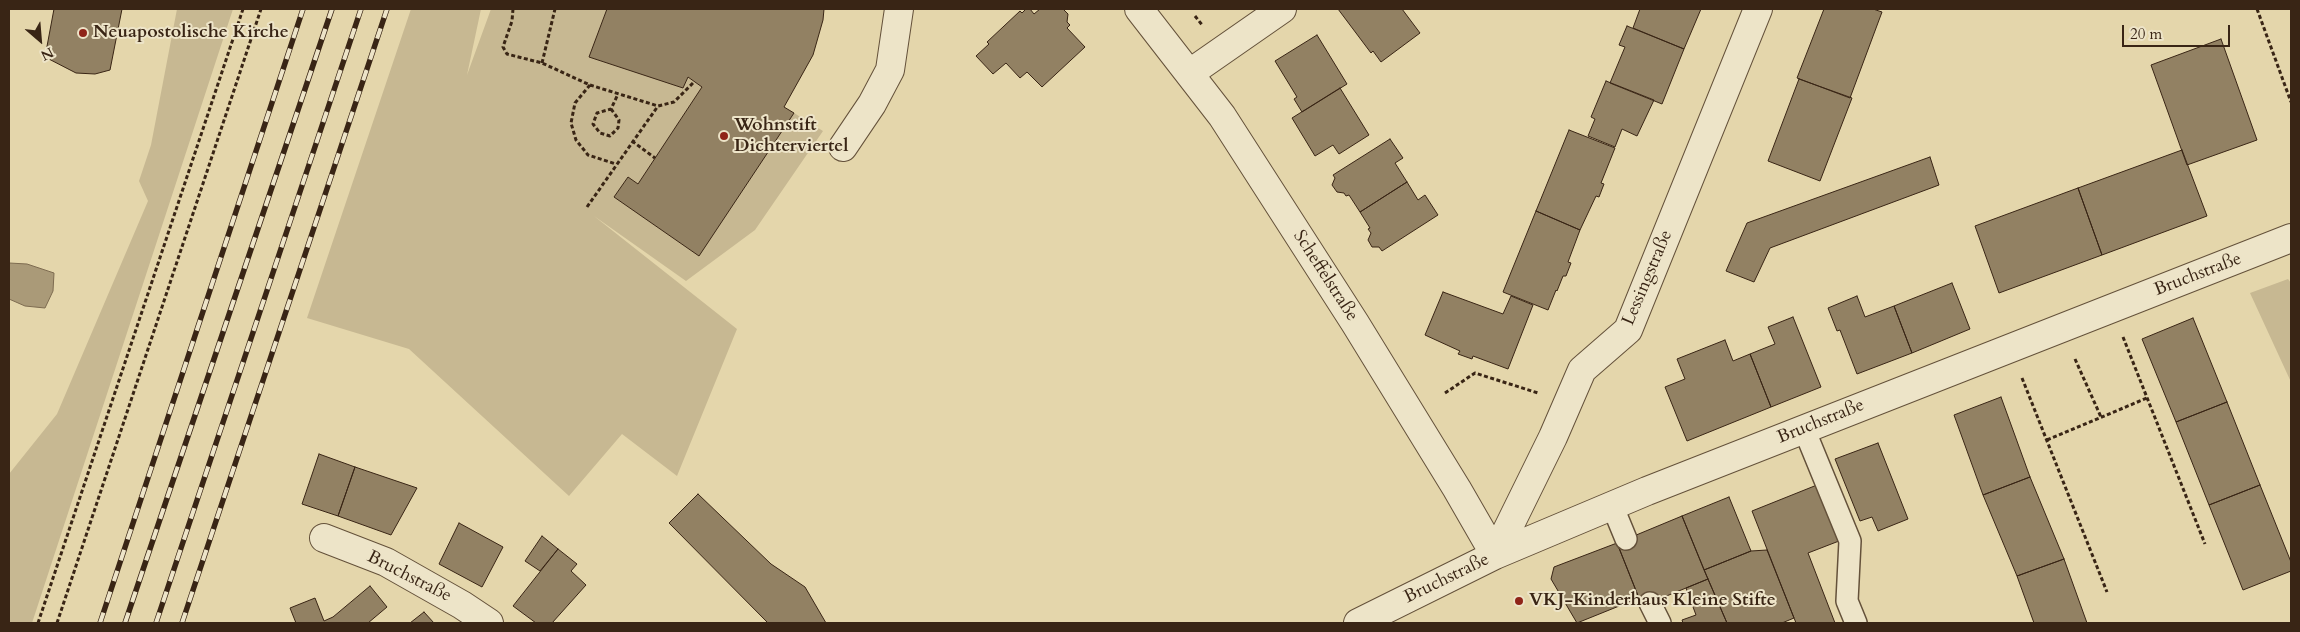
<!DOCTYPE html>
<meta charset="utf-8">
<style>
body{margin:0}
#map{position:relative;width:2300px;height:632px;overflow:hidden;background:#e4d6ab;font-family:Cardo,serif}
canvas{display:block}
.frame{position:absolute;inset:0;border:10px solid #392515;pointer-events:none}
.north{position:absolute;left:15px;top:15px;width:50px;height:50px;-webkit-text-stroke:4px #ede4c8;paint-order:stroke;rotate:153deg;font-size:14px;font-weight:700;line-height:20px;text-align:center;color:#392515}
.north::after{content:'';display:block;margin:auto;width:18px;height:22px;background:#392515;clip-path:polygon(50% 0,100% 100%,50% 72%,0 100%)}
.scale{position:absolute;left:2122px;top:25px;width:108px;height:22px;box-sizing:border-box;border:2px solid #392515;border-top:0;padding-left:6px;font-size:15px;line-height:18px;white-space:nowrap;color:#392515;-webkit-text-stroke:4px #ede4c8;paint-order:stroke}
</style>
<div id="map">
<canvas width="2300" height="632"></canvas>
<div class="frame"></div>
<div class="north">N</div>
<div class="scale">20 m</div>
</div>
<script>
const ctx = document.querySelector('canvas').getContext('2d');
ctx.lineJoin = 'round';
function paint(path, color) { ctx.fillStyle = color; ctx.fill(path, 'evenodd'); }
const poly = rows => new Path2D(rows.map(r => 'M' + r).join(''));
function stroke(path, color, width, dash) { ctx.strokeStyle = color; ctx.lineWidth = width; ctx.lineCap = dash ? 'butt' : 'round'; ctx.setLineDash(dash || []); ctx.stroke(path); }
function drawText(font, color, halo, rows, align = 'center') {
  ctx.font = font + ' Cardo,serif'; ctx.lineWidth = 4; ctx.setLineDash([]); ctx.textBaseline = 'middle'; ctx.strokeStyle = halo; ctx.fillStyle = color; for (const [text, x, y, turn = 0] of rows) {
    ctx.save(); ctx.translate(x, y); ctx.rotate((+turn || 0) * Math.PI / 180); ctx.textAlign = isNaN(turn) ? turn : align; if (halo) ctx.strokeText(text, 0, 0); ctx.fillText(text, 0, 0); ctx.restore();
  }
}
paint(poly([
 [177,9,233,9,32,623,9,623,9,474,57,414,148,201,139,181,151,145],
 [411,9,481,9,467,75,491,9,607,9,590,57,683,88,688,77,702,87,638,184,628,177,614,197,699,256,794,113,823,131,755,230,686,281,594,216,737,329,677,476,622,434,569,496,409,349,307,318],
 [2288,279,2291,283,2291,382,2250,293]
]), '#c7b892');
const water = poly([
 [9,263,27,264,54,273,53,291,45,308,25,306,9,299,9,263]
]);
paint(water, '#aa9a78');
stroke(water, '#7d6b50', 1);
const building = poly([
 [54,9,122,9,110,70,95,74,76,73,45,57,54,9],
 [607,9,824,9,823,20,813,55,784,107,794,113,699,256,614,197,628,177,638,184,702,87,688,77,683,88,589,57,607,9],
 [1026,9,1030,9,1034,14,1040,9,1063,9,1068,14,1067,22,1070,25,1067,28,1085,47,1042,87,1027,72,1020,78,1006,63,993,74,976,56,989,44,987,42,1020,11,1022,13,1026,9],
 [1338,9,1402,9,1420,33,1381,62,1373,51,1371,53,1338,9],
 [1640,9,1701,9,1684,49,1633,28,1640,9],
 [1824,9,1873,9,1882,12,1850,98,1797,78,1824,9],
 [1627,26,1684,49,1662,104,1610,83,1625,47,1619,45,1627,26],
 [1317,35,1347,84,1302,112,1294,99,1297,97,1275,61,1317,35],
 [2221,39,2257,140,2187,165,2151,65,2221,39],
 [1799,79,1852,98,1820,181,1768,161,1799,79],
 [1606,81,1654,100,1637,136,1622,129,1615,147,1588,136,1595,119,1591,117,1606,81],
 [1340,88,1369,135,1339,154,1333,145,1315,156,1292,118,1340,88],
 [1569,130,1615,148,1601,183,1604,184,1599,197,1596,196,1580,230,1536,211,1569,130],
 [1390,139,1403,158,1395,163,1407,182,1360,212,1349,195,1346,196,1344,193,1337,192,1332,185,1335,178,1333,175,1390,139],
 [2182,150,2207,216,2102,255,2078,188,2182,150],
 [1930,157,1939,185,1770,248,1754,282,1726,271,1747,223,1930,157],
 [1407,182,1418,200,1425,195,1438,215,1382,251,1379,247,1372,247,1368,240,1371,233,1368,229,1370,228,1360,212,1407,182],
 [2078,188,2102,255,1999,293,1975,226,2078,188],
 [1536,211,1580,230,1568,262,1571,263,1566,276,1563,276,1557,291,1556,290,1548,310,1503,292,1536,211],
 [1952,283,1970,329,1912,353,1894,306,1952,283],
 [1443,292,1503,314,1511,296,1533,305,1508,369,1473,356,1472,359,1458,354,1460,351,1425,335,1443,292],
 [1857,296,1865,317,1894,306,1912,353,1857,374,1840,330,1837,331,1828,308,1857,296],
 [1793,317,1821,387,1771,407,1750,354,1775,344,1768,327,1793,317],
 [2193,318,2227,402,2176,422,2142,339,2193,318],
 [1725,340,1733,361,1750,354,1771,407,1687,441,1665,387,1685,379,1677,359,1725,340],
 [2001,397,2030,477,1983,495,1954,415,2001,397],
 [2227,402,2260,485,2209,505,2176,422,2227,402],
 [1878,443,1908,519,1878,531,1872,517,1860,521,1835,459,1878,443],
 [319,454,355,467,338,516,302,504,319,454],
 [355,467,417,488,391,535,338,516,355,467],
 [2030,477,2064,559,2017,576,1983,495,2030,477],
 [1817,485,1839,541,1808,553,1835,623,1796,623,1752,511,1817,485],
 [2260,485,2291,562,2291,571,2243,590,2209,505,2260,485],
 [698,494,771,564,805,587,826,623,768,623,669,523,698,494],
 [1729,497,1751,551,1704,570,1682,516,1729,497],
 [1682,516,1708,579,1642,606,1617,543,1682,516],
 [459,523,503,547,482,587,439,564,459,523],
 [542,536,558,549,540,571,525,561,542,536],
 [1617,543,1639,598,1577,623,1551,579,1554,567,1617,543],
 [558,549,577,564,571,571,586,585,552,623,536,623,513,606,558,549],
 [1767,550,1794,618,1782,623,1727,623,1704,570,1751,551,1767,550],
 [2064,559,2087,623,2034,623,2017,576,2064,559],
 [1708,579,1727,623,1683,623,1682,620,1696,615,1686,588,1708,579],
 [370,586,387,607,368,623,296,623,290,608,315,598,324,621,333,617,370,586],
 [424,612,434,623,410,623,424,612]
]);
paint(building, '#928163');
stroke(building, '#392515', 1);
const service = poly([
 [1804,429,1850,541,1847,601,1856,623],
 [1612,505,1626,539],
 [1650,603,1660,623]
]);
const minor = poly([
 [1139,9,1222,116,1355,323,1457,489,1495,555],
 [1190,73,1282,9],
 [843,147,872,104,890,70,899,9],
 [324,538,386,562,462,605,489,623],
 [1495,555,1553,437,1582,370,1628,330,1758,9],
 [1358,623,1495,555,1647,491,2291,238]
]);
stroke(service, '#64513a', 24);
stroke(minor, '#64513a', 30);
stroke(poly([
 [513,9,512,21,503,47,507,54,542,63,590,85,658,106,674,102,694,82],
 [2257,9,2291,102],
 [1195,16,1203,26],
 [542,63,555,9],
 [590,85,575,103,571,123,576,140,588,155,616,164],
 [611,109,619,120,618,128,610,136,600,133,593,124,597,113,611,109,618,94],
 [632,141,655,158],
 [587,207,658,106],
 [2123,337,2205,544],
 [2075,359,2101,417],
 [2022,378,2107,592],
 [1445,393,1475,373,1538,393],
 [2047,440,2147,398],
 [38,623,243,9],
 [57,623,261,9]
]), '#392515', 3, [4, 2.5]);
stroke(service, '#ede4c8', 21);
stroke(minor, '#ede4c8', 28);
const rail = poly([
 [100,623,303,9],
 [125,623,332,9],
 [156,623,361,9],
 [182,623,387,9]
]);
stroke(rail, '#392515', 5.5);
stroke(rail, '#ede4c8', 4, [11]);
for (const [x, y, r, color] of [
 [83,33,5,"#8f2418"],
 [724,136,5,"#8f2418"],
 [1519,601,5,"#8f2418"]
]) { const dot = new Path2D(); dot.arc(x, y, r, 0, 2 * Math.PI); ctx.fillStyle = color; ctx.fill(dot); stroke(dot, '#ede4c8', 2); }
drawText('bold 18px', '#392515', '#ede4c8', [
 ["Neuapostolische Kirche",93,33],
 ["Wohnstift",734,126],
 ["Dichterviertel",734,147],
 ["VKJ-Kinderhaus Kleine Stifte",1529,601]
], 'left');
drawText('18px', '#392515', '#ede4c8', [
 ["Bruchstraße",2198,275,-21],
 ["Scheffelstraße",1325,276,57],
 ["Lessingstraße",1648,278,-67],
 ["Bruchstraße",1821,422,-22],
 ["Bruchstraße",409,577,27],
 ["Bruchstraße",1447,579,-26]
]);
</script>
